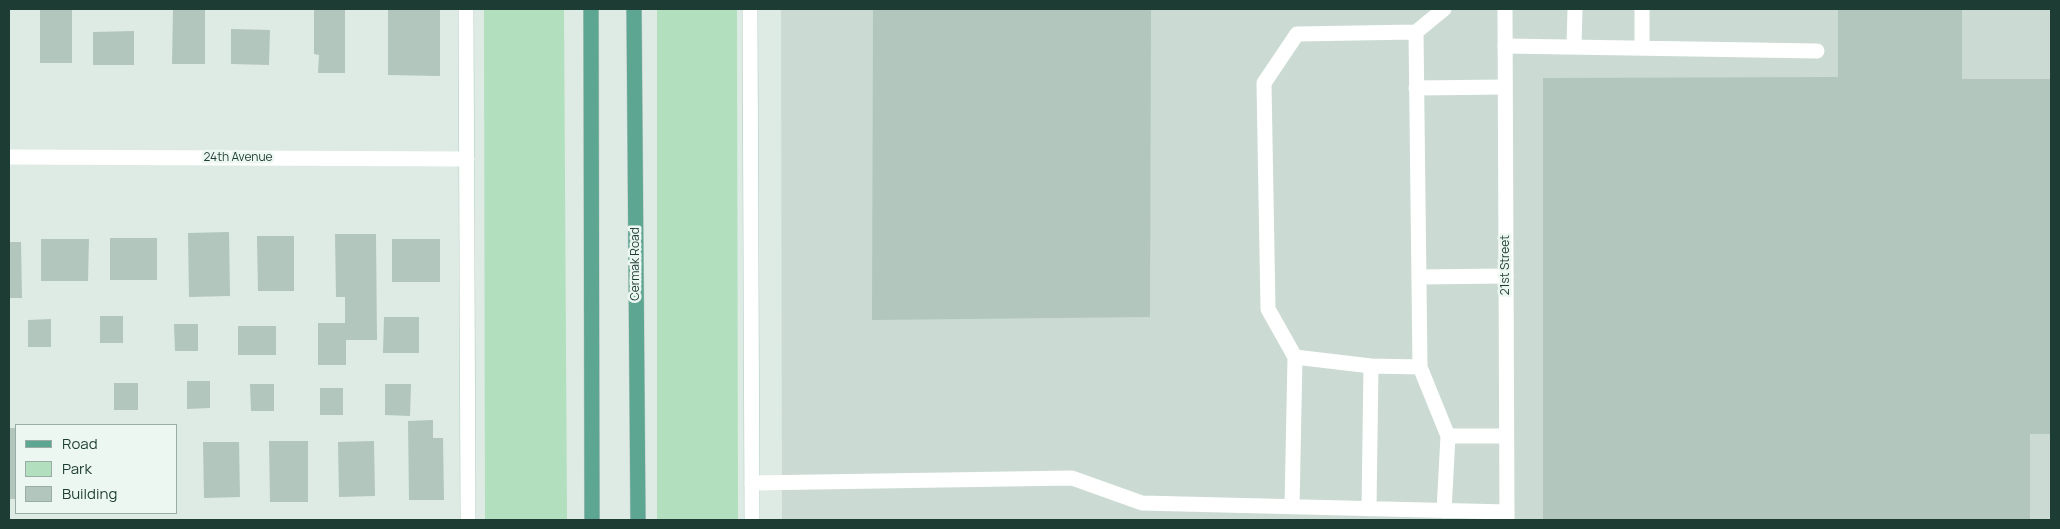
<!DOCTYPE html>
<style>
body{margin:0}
#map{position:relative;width:2060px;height:529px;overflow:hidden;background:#ddebe4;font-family:Manrope,sans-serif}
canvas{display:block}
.frame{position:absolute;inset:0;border:10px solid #1d3c33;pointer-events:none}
.legend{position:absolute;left:15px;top:424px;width:162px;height:90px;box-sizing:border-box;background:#edf7f2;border:1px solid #9aaca6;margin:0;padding:6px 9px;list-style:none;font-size:15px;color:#1d3c33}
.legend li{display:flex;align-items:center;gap:10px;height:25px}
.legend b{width:25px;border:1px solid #9aaca6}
</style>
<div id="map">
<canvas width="2060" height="529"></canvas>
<div class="frame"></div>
<ul class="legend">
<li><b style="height:6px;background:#5ca692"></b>Road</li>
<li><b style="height:14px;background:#b2dfbe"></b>Park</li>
<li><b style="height:14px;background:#b2c6bd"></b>Building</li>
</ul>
</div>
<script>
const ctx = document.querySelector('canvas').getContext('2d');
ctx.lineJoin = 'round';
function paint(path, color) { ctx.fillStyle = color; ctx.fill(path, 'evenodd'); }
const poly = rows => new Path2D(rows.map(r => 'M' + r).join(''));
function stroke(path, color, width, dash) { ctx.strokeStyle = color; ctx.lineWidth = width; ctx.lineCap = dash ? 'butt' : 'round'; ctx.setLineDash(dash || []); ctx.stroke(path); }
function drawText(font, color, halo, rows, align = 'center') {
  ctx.font = font + ' Manrope,sans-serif'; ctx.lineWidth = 5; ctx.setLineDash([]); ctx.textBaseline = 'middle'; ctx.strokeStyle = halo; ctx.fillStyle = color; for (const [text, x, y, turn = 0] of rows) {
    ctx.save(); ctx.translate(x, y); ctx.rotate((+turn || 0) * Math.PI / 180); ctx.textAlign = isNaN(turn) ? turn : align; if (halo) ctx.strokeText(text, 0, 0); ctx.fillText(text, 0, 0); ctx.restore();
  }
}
paint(poly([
 [781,9,2051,9,2051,520,782,520]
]), '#cbdbd3');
paint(poly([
 [484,9,564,9,567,520,485,520],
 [657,9,737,9,738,520,657,520]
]), '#b2dfbe');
paint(poly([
 [40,9,72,9,72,63,40,63],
 [173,9,205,9,205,64,172,64],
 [314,9,345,9,345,73,318,73,319,55,314,54],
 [388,9,440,9,440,76,388,75],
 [873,9,1151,9,1150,317,872,320],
 [1838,9,1962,9,1962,79,2051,79,2051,434,2030,434,2030,520,1543,520,1543,78,1838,77],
 [231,29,270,30,269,65,231,64],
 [134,31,134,65,93,65,93,32],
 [229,232,230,296,189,297,188,233],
 [335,234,376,234,377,340,346,340,346,365,318,365,318,323,345,323,345,297,336,297],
 [257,236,294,236,294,291,258,291],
 [110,238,157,238,157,280,110,280],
 [41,239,89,239,88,281,41,281],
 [392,239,440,239,440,282,392,282],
 [9,242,21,242,22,298,9,298],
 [100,316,123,316,123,343,100,343],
 [384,317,419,317,419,353,383,353],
 [51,319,51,347,28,347,28,320],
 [174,324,198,324,198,351,175,351],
 [238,326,276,326,276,355,238,355],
 [187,381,210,381,210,408,187,409],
 [114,383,138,383,138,410,114,410],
 [250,384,274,384,274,411,251,411],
 [385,384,411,384,410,416,385,415],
 [320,388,343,388,343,415,320,415],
 [433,420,433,438,443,438,444,500,409,500,408,421],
 [9,428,16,428,16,499,9,499],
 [269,441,308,441,308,502,270,502],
 [374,441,375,496,339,497,338,442],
 [203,442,239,442,240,497,204,498]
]), '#b2c6bd');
const secondary = poly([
 [466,9,468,520],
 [750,9,752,520]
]);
const primary = poly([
 [591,9,592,520],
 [634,9,638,520]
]);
stroke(secondary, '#afccc1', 16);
stroke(primary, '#c0c8c6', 16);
stroke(poly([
 [1642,9,1642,48],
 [1416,32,1420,367],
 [1505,46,1817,51],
 [1574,47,1575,9],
 [1416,88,1505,87],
 [1419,277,1506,276],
 [1295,357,1371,366,1369,509],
 [1371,366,1420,367,1448,436,1506,436],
 [752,483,1072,478,1142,503,1507,512],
 [1292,507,1295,357,1268,309,1264,83,1297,34,1416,32,1444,9],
 [1444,511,1448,436]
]), '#fff', 15);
stroke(poly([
 [1505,9,1507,520],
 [9,157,467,159]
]), '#fff', 15);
stroke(secondary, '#fff', 15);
stroke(primary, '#5ca692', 15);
drawText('12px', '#1d3c33', '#edf7f2', [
 ["24th Avenue",238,158],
 ["Cermak Road",636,264,-90],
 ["21st Street",1506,265,-90]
]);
</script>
